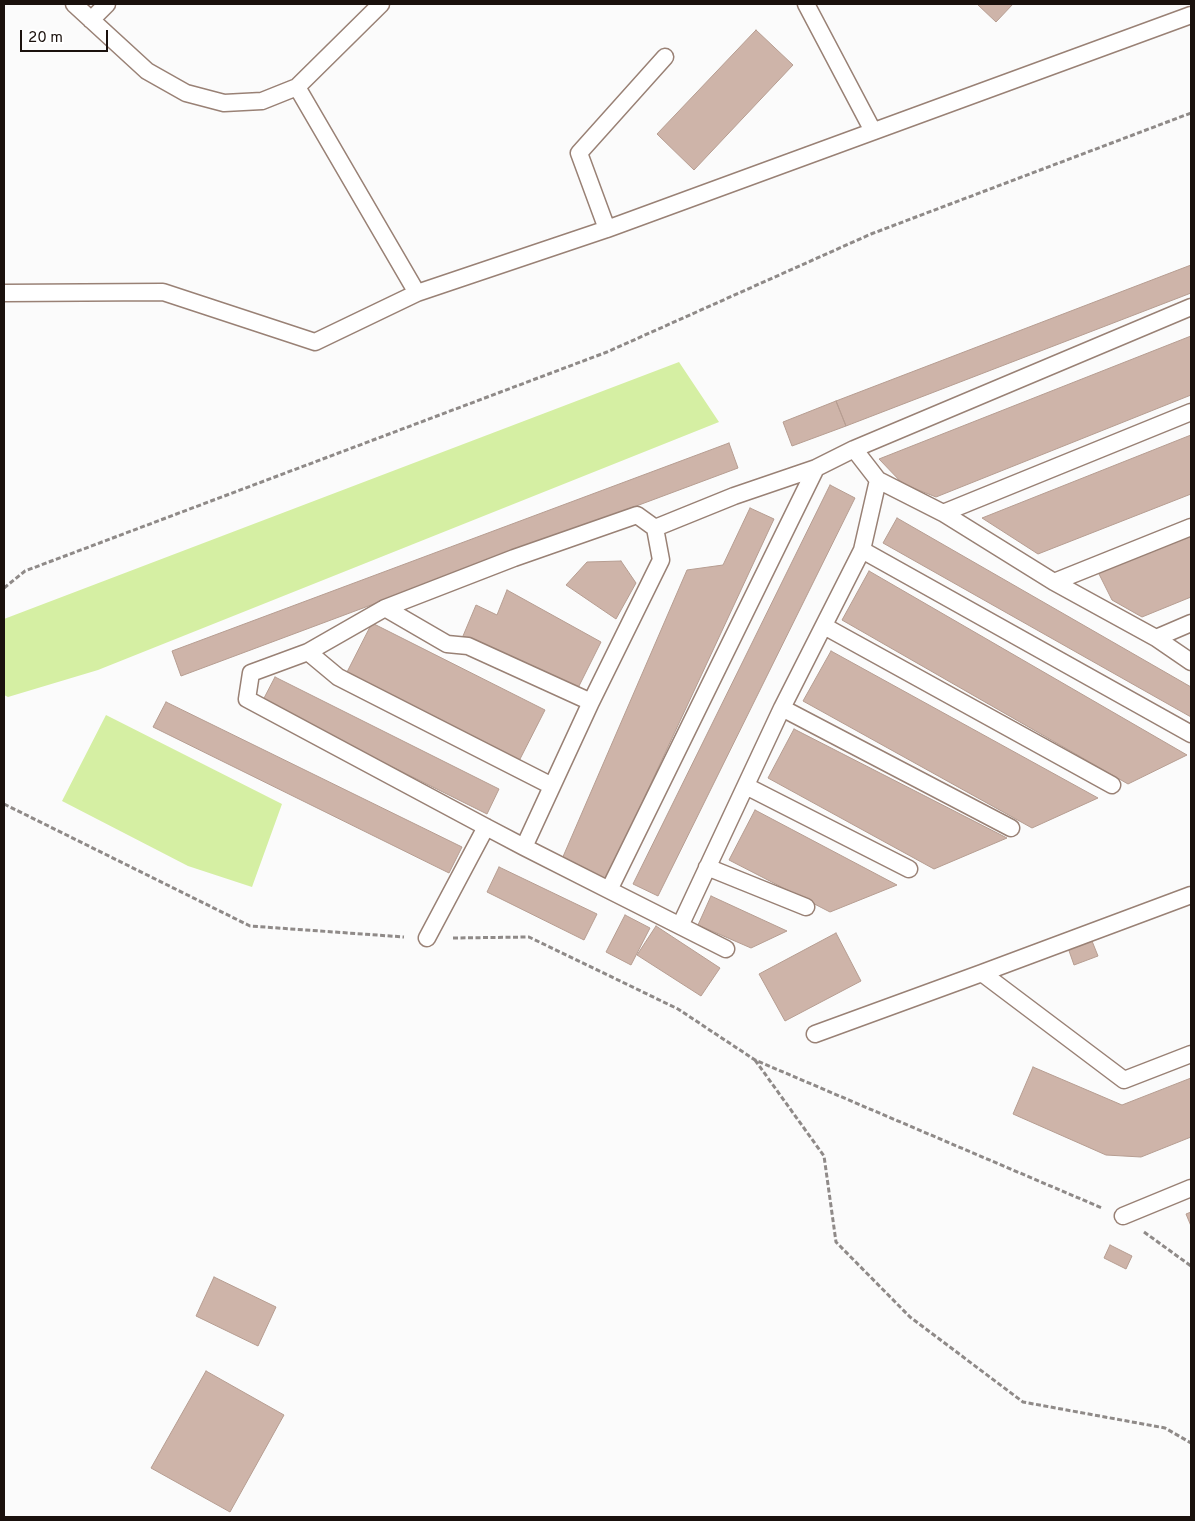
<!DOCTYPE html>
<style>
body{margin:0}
#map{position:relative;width:1195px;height:1521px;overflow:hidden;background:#fbfbfb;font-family:Overpass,sans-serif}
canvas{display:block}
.frame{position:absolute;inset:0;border:5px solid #1a110d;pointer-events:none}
.scale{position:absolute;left:20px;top:30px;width:88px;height:22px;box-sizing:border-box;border:2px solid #1a110d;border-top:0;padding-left:6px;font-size:15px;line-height:18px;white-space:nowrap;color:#1a110d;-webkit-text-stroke:4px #fff;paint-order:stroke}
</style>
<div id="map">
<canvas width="1195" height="1521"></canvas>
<div class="frame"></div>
<div class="scale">20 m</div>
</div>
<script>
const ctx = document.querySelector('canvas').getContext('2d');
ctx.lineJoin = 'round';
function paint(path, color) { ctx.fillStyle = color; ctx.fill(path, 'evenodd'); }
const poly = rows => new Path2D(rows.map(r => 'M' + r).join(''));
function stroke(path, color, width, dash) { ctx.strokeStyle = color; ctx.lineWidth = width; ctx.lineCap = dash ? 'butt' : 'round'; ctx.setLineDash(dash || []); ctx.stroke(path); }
paint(poly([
 [679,362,719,422,98,670,8,697,4,695,4,619],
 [106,715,282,804,252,887,188,866,62,801]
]), '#d5efa3');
const building = poly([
 [977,4,1013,4,996,22,977,4],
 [756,30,793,65,694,170,657,134,756,30],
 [1191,265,1191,293,846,426,836,401,1191,265],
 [1191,336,1191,395,936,497,903,484,879,459,1191,336],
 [836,401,846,426,792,446,783,422,836,401],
 [1191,435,1191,494,1038,554,982,518,1191,435],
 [729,443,738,468,181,676,172,651,729,443],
 [830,485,855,498,658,896,633,884,830,485],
 [750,508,774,519,606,880,562,859,687,570,723,565,750,508],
 [897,518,1191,687,1191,717,883,543,897,518],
 [1191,533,1191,597,1142,617,1112,600,1097,570,1191,533],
 [621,561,636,583,616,619,566,585,587,562,621,561],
 [869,571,1187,755,1128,784,842,620,869,571],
 [507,590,601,642,577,690,463,636,476,605,497,615,507,590],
 [372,623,545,710,518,763,345,676,372,623],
 [831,651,1098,798,1032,828,803,701,831,651],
 [275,677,499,789,487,814,262,702,275,677],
 [166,702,462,847,449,873,153,727,166,702],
 [794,729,1007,838,934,869,768,778,794,729],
 [755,810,897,885,830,912,729,860,755,810],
 [499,867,597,914,584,940,487,892,499,867],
 [711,896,787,931,751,948,698,925,711,896],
 [625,915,650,928,631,965,606,952,625,915],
 [656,926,720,968,701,996,637,955,656,926],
 [836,933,861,981,785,1021,759,974,836,933],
 [1090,936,1098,956,1074,965,1067,945,1090,936],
 [1033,1067,1122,1105,1191,1078,1191,1137,1141,1157,1106,1155,1013,1114,1033,1067],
 [1191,1212,1191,1226,1186,1214,1191,1212],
 [1110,1245,1132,1256,1126,1269,1104,1258,1110,1245],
 [214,1277,276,1307,258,1346,196,1316,214,1277],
 [206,1371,284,1415,230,1512,151,1468,206,1371]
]);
paint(building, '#ceb4a9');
stroke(building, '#b69d91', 1);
const lane = poly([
 [74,4,147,71,186,93,224,103,262,101,297,87,381,4],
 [806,4,873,131],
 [91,20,107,4],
 [297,87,417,293],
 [607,229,579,153,665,57],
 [4,293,163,292,315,342,417,293,607,229,1191,15],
 [854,449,878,480,943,513,1054,582,1156,638,1191,662],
 [943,513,1191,412],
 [655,528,734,496,816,468,854,449,1191,307],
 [862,550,1191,734],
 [1054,582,1191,527],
 [385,608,447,644,468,646,591,702],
 [824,626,1112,785],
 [1156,638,1191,623],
 [308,652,338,677,552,786],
 [782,708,1011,828],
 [746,786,909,869],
 [524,847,591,702,661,560,655,528,637,515,514,558,385,608,308,652,251,673,247,699,486,827,524,847,609,890,726,949],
 [707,867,806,907],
 [609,890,816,468],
 [680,926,782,708,862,550,878,480],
 [427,938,486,827],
 [982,973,1191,895],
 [815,1034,982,973,1124,1080,1191,1054],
 [1123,1216,1191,1188]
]);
stroke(lane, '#998175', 19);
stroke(poly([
 [4,588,25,571,607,352,871,234,1191,113],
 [4,804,250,926,404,937],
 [453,938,529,937,678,1009,755,1060,1102,1208],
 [755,1060,824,1156,836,1242,910,1317,1023,1402,1165,1428,1191,1443],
 [1144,1232,1191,1266]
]), '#8f8a88', 3, [5, 2.5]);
stroke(lane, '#fff', 16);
</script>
